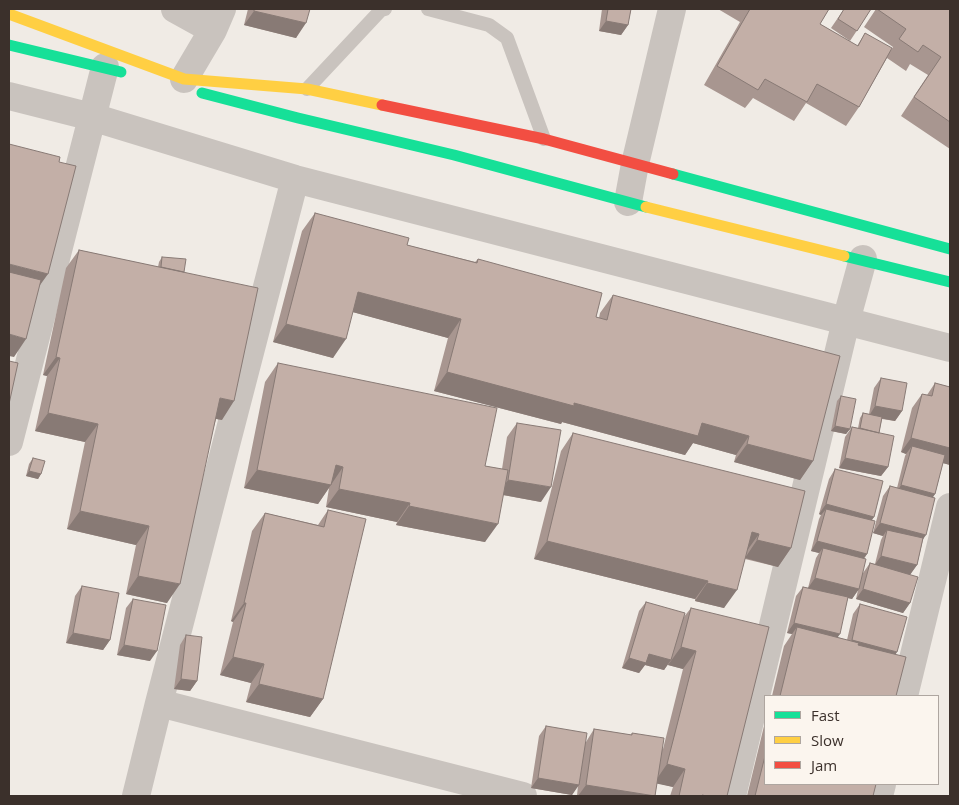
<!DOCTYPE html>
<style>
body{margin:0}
#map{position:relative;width:959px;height:805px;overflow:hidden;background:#f0ebe5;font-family:"Open Sans",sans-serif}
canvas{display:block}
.frame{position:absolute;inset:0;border:10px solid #3b302b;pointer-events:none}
.legend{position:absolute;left:764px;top:695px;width:175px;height:90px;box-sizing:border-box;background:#fbf5ee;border:1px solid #aea6a0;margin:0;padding:6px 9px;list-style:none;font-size:15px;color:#3b302b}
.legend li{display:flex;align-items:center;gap:10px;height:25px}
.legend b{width:25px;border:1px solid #aea6a0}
</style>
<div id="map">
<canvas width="959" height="805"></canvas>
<div class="frame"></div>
<ul class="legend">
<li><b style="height:6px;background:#16e098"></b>Fast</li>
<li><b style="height:6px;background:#ffcf43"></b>Slow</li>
<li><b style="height:6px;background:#f24e42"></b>Jam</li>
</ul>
</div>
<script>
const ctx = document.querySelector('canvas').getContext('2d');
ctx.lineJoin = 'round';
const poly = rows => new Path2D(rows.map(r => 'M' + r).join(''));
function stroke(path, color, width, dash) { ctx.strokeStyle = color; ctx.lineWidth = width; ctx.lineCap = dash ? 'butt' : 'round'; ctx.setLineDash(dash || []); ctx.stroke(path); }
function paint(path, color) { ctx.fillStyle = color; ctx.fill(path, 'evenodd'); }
stroke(poly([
 [428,9,489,25,507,38,544,139],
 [307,89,381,10,385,9]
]), '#c9c3be', 14);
stroke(poly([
 [175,9,213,30],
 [184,79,213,30,222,9],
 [9,96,92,117,295,179,950,348],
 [628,202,635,164,672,9],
 [9,442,105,67],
 [904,696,950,507],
 [159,703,523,796],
 [136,796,159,703,295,179],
 [732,796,846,321,863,259],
 [879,796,882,784]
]), '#c9c3be', 28);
stroke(poly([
 [9,45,121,72],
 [202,93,298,118,454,155,646,207],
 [673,174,950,249],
 [844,256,950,282]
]), '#16e098', 11);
stroke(poly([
 [9,14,184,79,307,89,382,105],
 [646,207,844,256]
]), '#ffcf43', 11);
stroke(poly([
 [382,105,544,139,673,174]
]), '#f24e42', 11);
paint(poly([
 [248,9,310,9,296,38,244,25],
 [602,9,631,9,628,25,621,35,599,31],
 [718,9,829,9,820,24,857,46,865,33,891,50,893,47,864,27,876,9,950,9,950,149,901,116,928,75,910,64,906,71,887,58,859,107,846,126,806,103,794,121,753,98,745,108,704,85,740,22],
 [844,9,871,9,850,41,831,28],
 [315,213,407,245,475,262,478,259,596,317,599,318,600,313,613,295,813,461,800,480,734,462,736,455,693,443,685,455,562,422,561,424,434,391,448,338,353,312,333,358,273,342,302,231],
 [79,250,158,267,159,262,162,257,184,272,222,420,216,419,167,603,126,594,136,545,67,529,85,442,35,431,47,376,43,375,66,268],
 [278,363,485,466,502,469,507,437,517,423,541,502,503,495,485,542,396,525,397,522,326,507,329,488,318,504,244,488,265,382],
 [881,378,902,411,895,421,882,419,879,433,888,467,881,476,839,468,845,437,852,427,858,428,860,418,863,413,869,414,874,388],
 [935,383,950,387,950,465,943,463,935,494,933,497,917,565,910,574,910,603,903,613,856,599,858,590,852,599,848,598,837,637,847,640,853,614,860,604,896,654,896,696,899,696,772,696,784,646,792,634,787,633,796,596,803,587,808,588,816,558,819,553,811,551,819,519,821,515,819,514,829,479,835,469,874,517,872,520,867,554,864,559,863,573,870,563,875,564,881,540,883,536,873,533,883,496,890,486,897,488,905,456,906,454,901,452,912,408,922,394,927,395],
 [841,396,850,429,846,434,831,431,837,401],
 [573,433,791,548,778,567,745,559,724,608,695,601,695,599,534,559,561,451],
 [33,458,41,474,38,479,26,476,29,464],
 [328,510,323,699,310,717,246,702,251,683,220,675,233,622,231,621,252,531,265,513,318,525],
 [82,586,110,640,103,650,66,643,75,596],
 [133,599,150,661,117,655,126,608],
 [646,602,683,618,691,608,727,796,670,796,673,787,657,783,655,796,577,796,578,785,572,795,531,788,539,736,546,726,586,742,594,729,631,735,632,733,663,749,683,669,668,665,668,664,664,670,645,665,639,673,622,668,639,611],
 [186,635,197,681,190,691,174,689,180,645],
 [765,722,765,784,873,796,747,796]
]), '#a89690');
paint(poly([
 [254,11,306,23,296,38,244,25],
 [606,21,628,25,621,35,599,31],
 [9,264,48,274,35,292,9,285],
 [358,292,461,319,448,338,345,310],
 [286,324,346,339,333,358,273,342],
 [9,334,26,339,14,357,9,356],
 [56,357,60,358,47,376,43,375],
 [447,372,574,403,702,423,749,436,736,455,693,443,685,455,562,422,561,424,434,391],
 [220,398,234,401,222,420,207,417],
 [875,406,902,411,895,421,869,416],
 [48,413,98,424,85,442,35,431],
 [835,426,850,429,846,434,831,431],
 [911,438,950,448,950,465,909,454,912,446,906,454,901,452],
 [747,444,813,461,800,480,734,462],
 [845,458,888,467,881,476,839,468],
 [336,465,343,467,318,504,244,488,257,470],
 [29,471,41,474,38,479,26,476],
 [508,480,551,487,541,502,498,494],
 [901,485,935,494,928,504,895,495],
 [339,489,410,503,397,522,326,507],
 [826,504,874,517,867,526,826,509,821,515,819,514],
 [409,506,498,524,485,542,396,525],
 [80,511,149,526,136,545,67,529],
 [880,523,926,535,919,545,887,530,883,536,873,533],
 [752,532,759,534,746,552],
 [757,540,791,548,778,567,745,558],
 [547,541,708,581,695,599,534,559],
 [817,541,867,554,860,563,823,548,819,553,811,551],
 [881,556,917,565,910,575,874,566],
 [138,576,180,584,167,603,126,594],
 [815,578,859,589,852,599,808,588],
 [707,583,737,590,724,608,695,601],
 [863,589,910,603,903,613,856,599],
 [244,603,246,603,233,622,231,621],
 [794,623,840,634,833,644,797,627,792,634,787,633],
 [73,633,110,640,103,650,66,643],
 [852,640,897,652,891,662,845,650],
 [124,645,157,651,150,661,117,655],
 [681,647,696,651,683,669,668,665],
 [649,654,671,660,664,670,645,665,639,673,622,668,629,658],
 [233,657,264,664,251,683,220,675],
 [181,679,197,681,190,691,174,689],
 [259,684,323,699,310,717,246,702],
 [667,764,685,769,673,787,654,783],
 [538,778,579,785,572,795,531,788],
 [586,785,655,796,578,796]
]), '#887a75');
const building = poly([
 [254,9,310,9,306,23,254,11,254,9],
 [608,9,631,9,628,25,606,21,608,9],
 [750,9,829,9,820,24,858,46,865,33,892,48,859,107,817,84,807,102,765,79,758,90,717,66,750,9],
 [844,9,871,9,857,31,838,19,844,9],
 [877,9,950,9,950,122,914,97,941,57,923,45,918,52,899,39,906,29,877,9],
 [9,144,60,157,59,162,76,166,48,274,9,264,9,144],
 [315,213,409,238,407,245,477,263,478,259,602,293,596,317,607,320,613,295,840,356,813,461,747,444,749,436,702,423,698,436,574,403,574,406,447,372,461,319,358,292,346,339,286,324,315,213],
 [79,250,258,288,234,401,220,398,180,584,138,576,149,526,80,511,98,424,48,413,60,358,56,357,79,250],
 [162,257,186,259,184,272,161,267,162,257],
 [9,272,41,280,26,339,9,334,9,272],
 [9,361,18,363,9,404,9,361],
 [278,363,497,408,485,466,508,470,498,524,409,506,410,503,339,489,343,467,336,465,331,485,257,470,278,363],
 [881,378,907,383,902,411,875,406,881,378],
 [935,383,950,387,950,448,911,438,922,394,932,396,935,383],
 [841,396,856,399,850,429,835,426,841,396],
 [863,413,882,417,879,433,860,428,863,413],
 [517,423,561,430,551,487,508,480,517,423],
 [852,427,894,436,888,467,845,458,852,427],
 [573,433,805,491,791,548,757,540,759,534,752,532,737,590,707,583,708,581,547,541,573,433],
 [912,446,945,455,935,494,901,485,912,446],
 [33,458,45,461,41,474,29,471,33,458],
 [835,469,883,481,874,517,826,504,835,469],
 [890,486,935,498,926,535,880,523,890,486],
 [826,509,875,521,867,554,817,541,826,509],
 [328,510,366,519,323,699,259,684,264,664,233,657,246,603,244,603,265,513,324,527,328,510],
 [887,530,923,538,917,565,881,556,887,530],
 [823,548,866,559,859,589,815,578,823,548],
 [870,563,918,577,910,603,863,589,870,563],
 [82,586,119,593,110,640,73,633,82,586],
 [803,587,848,597,840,634,794,623,803,587],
 [133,599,166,605,157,651,124,645,133,599],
 [646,602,685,613,671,660,649,654,646,663,629,658,646,602],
 [860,604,907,617,897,652,852,640,860,604],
 [691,608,769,627,727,796,707,796,702,795,702,796,679,796,685,769,667,764,696,651,681,647,691,608],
 [797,627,859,643,858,645,906,657,896,696,899,696,780,696,797,627],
 [186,635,202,637,197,681,181,679,186,635],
 [546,726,587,733,579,785,538,778,546,726],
 [594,729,632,735,632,733,664,738,655,796,586,785,594,729],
 [765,756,765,784,876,784,873,796,755,796,765,756]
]);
paint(building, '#c3afa7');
stroke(building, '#887a75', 1);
</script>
